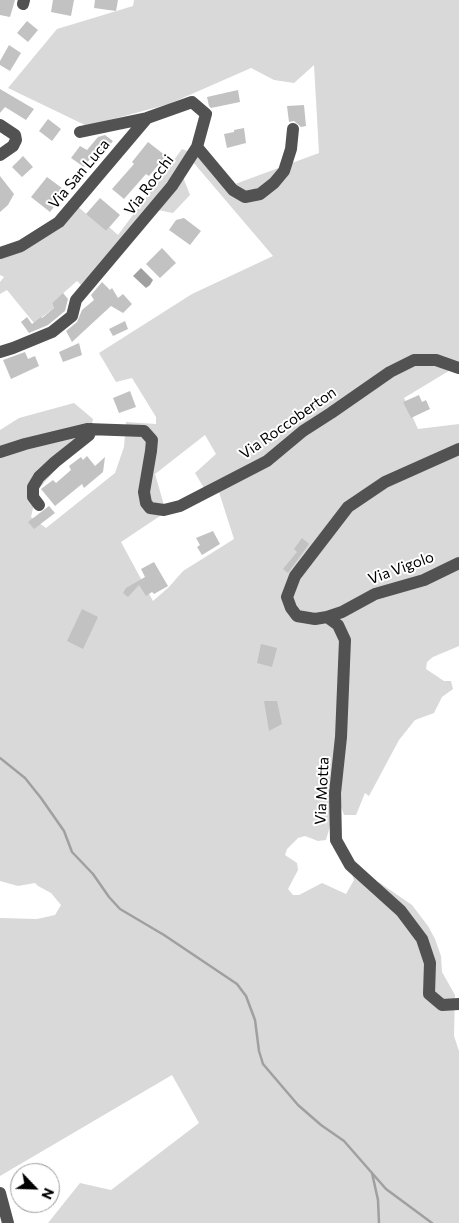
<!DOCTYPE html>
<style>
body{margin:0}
#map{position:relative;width:459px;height:1223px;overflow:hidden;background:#fff;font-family:Commissioner,sans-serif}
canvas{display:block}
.north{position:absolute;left:10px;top:1163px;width:50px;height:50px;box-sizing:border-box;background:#fff;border:1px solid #999;border-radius:50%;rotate:114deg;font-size:14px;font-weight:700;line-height:20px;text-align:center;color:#000}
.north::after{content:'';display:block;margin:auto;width:18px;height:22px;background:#000;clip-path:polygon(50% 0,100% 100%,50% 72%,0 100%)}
</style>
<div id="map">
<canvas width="459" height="1223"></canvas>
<div class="north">N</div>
</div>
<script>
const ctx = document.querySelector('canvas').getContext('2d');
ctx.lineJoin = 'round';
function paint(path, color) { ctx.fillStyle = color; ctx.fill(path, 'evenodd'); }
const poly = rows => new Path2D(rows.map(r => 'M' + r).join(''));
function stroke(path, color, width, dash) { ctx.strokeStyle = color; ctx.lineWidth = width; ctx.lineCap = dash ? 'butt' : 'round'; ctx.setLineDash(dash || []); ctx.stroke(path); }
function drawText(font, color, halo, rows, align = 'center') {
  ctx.font = font + ' Commissioner,sans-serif'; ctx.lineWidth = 4; ctx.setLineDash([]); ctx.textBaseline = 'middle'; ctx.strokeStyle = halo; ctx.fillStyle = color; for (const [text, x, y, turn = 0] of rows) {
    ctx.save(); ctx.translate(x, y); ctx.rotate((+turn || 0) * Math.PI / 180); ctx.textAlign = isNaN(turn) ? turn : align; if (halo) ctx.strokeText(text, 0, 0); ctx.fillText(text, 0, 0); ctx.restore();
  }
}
paint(poly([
 [134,0,459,0,459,366,457,366,404,398,418,429,459,424,459,646,433,657,427,662,426,669,444,681,451,681,453,689,442,697,434,713,415,720,399,740,369,796,365,793,356,815,344,815,339,801,330,811,330,826,326,840,318,841,305,836,298,838,287,849,285,855,297,863,298,870,288,889,293,895,299,895,322,883,346,894,354,880,350,869,380,883,412,905,428,926,435,939,441,956,442,972,455,995,454,1036,459,1051,459,1223,48,1223,80,1183,111,1190,199,1123,172,1075,0,1176,0,918,37,919,55,915,61,905,51,893,38,886,35,883,18,886,0,881,0,430,19,418,74,403,93,419,91,429,37,491,31,517,46,528,115,473,124,447,126,422,156,424,156,417,132,378,116,382,99,353,192,294,273,256,193,162,183,177,190,195,173,213,158,210,81,285,77,281,52,303,54,308,34,323,7,290,0,294,0,282,4,277,0,275,0,253,76,205,106,231,109,227,118,235,182,149,199,155,227,187,319,153,314,65,294,83,274,80,251,68,169,104,87,126,8,88,57,29,133,6],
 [205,435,216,454,195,473,204,488,217,486,234,539,183,571,169,587,153,601,121,542,166,512,155,474]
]), '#d9d9d9');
paint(poly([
 [141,268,153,280,150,285,146,288,133,276]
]), '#a0a0a0');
stroke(poly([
 [0,758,25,778,41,798,64,831,72,852,93,874,109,897,120,909,164,935,237,984,246,996,255,1020,259,1051,263,1064,298,1105,321,1125,344,1141,386,1189,432,1223],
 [372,1173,378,1200,379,1223]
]), '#a0a0a0', 2.5);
paint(poly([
 [0,0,15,0,10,17,0,15],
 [53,0,74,0,71,16,51,12],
 [95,0,118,0,116,11,94,8],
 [27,21,38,30,28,42,17,33],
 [9,45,21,53,10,71,0,65,0,61],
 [0,89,34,109,26,120,5,107,0,113],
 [238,90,240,102,211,108,209,106,207,97],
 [304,105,306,126,301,127,294,121,289,122,287,106],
 [48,119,61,129,52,141,39,131],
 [244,128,246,143,227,148,224,134,234,132,234,130],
 [105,135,113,141,98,159,93,155,84,167,71,158,80,146,87,150,98,137],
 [148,142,166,156,149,176,146,174,124,199,112,189,134,164,132,162],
 [23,156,33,167,22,177,12,167],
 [0,176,14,194,8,205,0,212],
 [47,177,66,191,50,212,31,197],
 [100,198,120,215,106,231,86,214],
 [184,218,201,231,190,245,169,230,176,220],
 [162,248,176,263,160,278,146,264],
 [102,282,110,290,112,288,118,298,123,294,132,304,123,313,111,306,72,342,66,331,77,322,82,310,94,300,91,295],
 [63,293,68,299,65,311,48,325,29,333,21,322,27,317,32,324,41,317,42,318,54,308,52,303],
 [125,321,128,329,113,336,109,329],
 [79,343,82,355,63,362,59,352],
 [25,352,28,359,35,356,39,366,11,379,3,360],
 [130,391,136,407,119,413,113,398],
 [419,395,422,402,426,400,430,409,411,418,403,402],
 [87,456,95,466,105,457,103,472,84,488,82,484,55,506,41,489,53,480,56,483,71,470,69,466,81,457,83,460],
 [49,506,55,513,34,529,28,522],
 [213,531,220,544,202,555,197,547,200,545,196,538],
 [302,538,309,544,288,573,283,569,297,552,294,549],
 [154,562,168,586,154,594,152,592,146,596,139,585,128,597,123,593,126,588,145,577,141,569],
 [82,609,98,617,83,649,67,641],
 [261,644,277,648,272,667,257,663],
 [264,701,277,701,282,724,269,731]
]), '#c2c2c2');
stroke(poly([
 [23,4,24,0],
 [0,125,15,135,16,140,13,146,0,155],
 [197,147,233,190,245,197,260,194,274,183,284,171,291,149,293,129],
 [0,253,21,246,59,222,147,118],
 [0,352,13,348,52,332,72,316,76,300,172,186,197,147,206,114,192,102,147,118,80,132],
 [459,449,385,482,348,507,295,576,287,597,291,608,297,616,315,619,327,617,342,612,375,594,424,580,459,563],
 [0,452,25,444,87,429,144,431,152,440,151,451,144,492,146,503,150,508,164,510,180,506,267,461,303,431,331,413,390,372,414,360,436,360,459,368],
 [39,505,33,497,33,487,39,477,55,462,89,435,91,429],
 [327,617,338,625,345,640,341,737,335,793,336,840,350,865,401,911,422,939,430,963,429,994,442,1005,459,1004],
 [0,1193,8,1223]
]), '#525252', 12);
drawText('15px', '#000', '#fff', [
 ["Via San Luca",79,174,-50],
 ["Via Rocchi",149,185,-53],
 ["Via Roccoberton",288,423,-35],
 ["Via Vigolo",401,568,-20],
 ["Via Motta",322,791,-87]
]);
</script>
